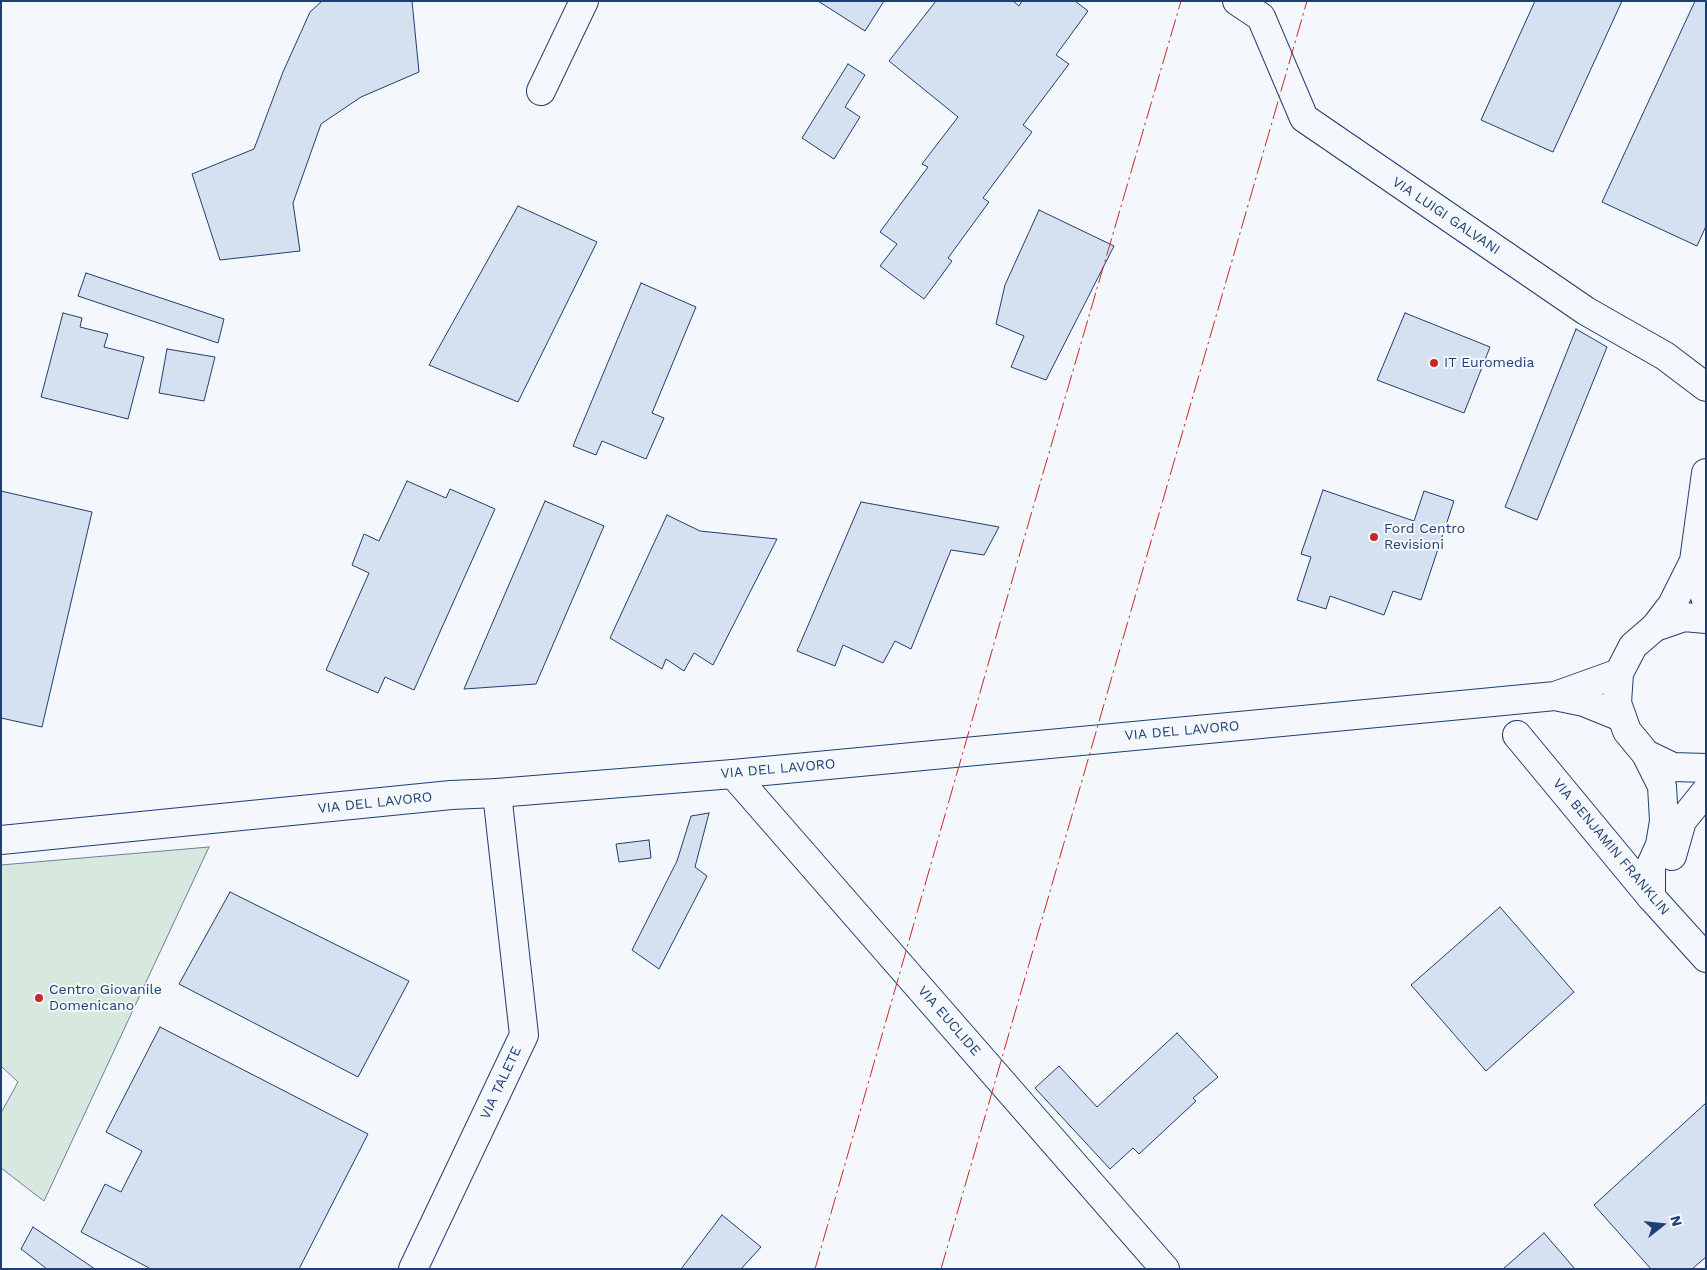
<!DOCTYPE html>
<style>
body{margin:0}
#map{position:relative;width:1707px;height:1270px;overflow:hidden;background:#f4f7fb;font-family:"Work Sans",sans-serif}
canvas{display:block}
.frame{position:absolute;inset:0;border:2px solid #1d3f73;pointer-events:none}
.north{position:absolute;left:1637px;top:1200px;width:50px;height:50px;-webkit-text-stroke:4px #f4f7fb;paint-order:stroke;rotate:74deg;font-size:14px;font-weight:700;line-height:20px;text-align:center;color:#1d3f73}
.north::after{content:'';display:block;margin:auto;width:18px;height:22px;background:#1d3f73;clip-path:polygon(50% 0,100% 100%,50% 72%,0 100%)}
</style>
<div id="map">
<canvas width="1707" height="1270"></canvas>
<div class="frame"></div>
<div class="north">N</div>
</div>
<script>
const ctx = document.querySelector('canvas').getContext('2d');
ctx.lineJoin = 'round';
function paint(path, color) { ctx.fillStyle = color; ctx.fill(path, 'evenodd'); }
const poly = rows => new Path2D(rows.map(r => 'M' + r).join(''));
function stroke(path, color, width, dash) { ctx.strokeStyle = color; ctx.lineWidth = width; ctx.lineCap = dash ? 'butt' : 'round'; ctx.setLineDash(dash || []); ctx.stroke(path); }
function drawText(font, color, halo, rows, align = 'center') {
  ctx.font = font + ' "Work Sans",sans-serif'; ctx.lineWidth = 4; ctx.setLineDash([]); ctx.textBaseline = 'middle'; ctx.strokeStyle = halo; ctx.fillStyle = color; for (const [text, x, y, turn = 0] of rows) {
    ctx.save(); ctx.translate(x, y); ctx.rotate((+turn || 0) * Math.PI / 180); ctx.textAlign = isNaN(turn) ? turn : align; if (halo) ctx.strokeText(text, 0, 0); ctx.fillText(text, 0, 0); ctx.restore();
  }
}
const green = poly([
 [209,847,44,1201,1,1168,1,1113,18,1082,1,1066,1,865,209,847]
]);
paint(green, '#d7e8df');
stroke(green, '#687fa3', 1);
const building = poly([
 [322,1,412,1,419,72,361,97,321,124,293,203,300,251,220,260,192,174,254,149,283,72,310,12,322,1],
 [818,1,884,1,865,31,818,1],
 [936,1,1013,1,1019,6,1022,1,1075,1,1088,11,1056,55,1069,64,1023,125,1032,132,983,198,989,202,948,258,952,261,924,299,880,266,897,244,880,232,928,167,922,164,958,117,889,61,936,1],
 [1535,1,1622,1,1553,152,1481,120,1535,1],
 [1695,1,1706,1,1706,226,1697,246,1602,202,1695,1],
 [848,64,865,75,845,107,860,117,834,159,802,138,848,64],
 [518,206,597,242,518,402,429,365,518,206],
 [1039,210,1114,246,1046,380,1011,367,1024,336,996,324,1005,285,1039,210],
 [86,273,224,319,218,343,78,296,86,273],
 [641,283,696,307,652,413,664,418,646,459,602,441,596,455,573,446,641,283],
 [63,313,82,318,80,327,108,334,104,347,144,357,128,419,41,397,63,313],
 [1405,313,1490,347,1464,413,1377,380,1405,313],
 [1576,329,1607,347,1537,520,1505,507,1576,329],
 [167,349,215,357,204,401,159,393,167,349],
 [407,481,446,498,450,489,495,509,414,690,385,677,378,693,326,670,369,573,352,565,364,534,379,541,407,481],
 [1323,490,1414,521,1424,491,1454,501,1421,600,1393,591,1384,615,1330,596,1326,609,1297,600,1311,557,1301,554,1323,490],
 [1,491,92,512,42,727,1,718,1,491],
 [545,501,604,526,536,684,464,689,545,501],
 [861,502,999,527,984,555,951,550,911,649,895,641,883,663,843,645,835,666,797,651,861,502],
 [667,515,700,531,777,539,713,665,694,653,684,671,666,659,662,669,610,638,667,515],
 [709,813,695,867,707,876,659,969,632,950,677,861,691,816,709,813],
 [649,840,651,858,619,862,616,844,649,840],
 [230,892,409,981,358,1077,179,984,230,892],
 [1500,907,1574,992,1486,1071,1411,985,1500,907],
 [160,1027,368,1134,299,1269,151,1269,81,1232,105,1184,121,1192,142,1151,106,1132,160,1027],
 [1177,1033,1218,1077,1193,1098,1196,1101,1139,1154,1133,1148,1110,1169,1035,1088,1059,1066,1097,1107,1177,1033],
 [1706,1103,1706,1257,1692,1269,1651,1269,1594,1205,1706,1103],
 [722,1215,761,1247,741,1269,681,1269,722,1215],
 [33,1227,95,1269,47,1269,21,1249,33,1227],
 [1544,1233,1575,1269,1503,1269,1544,1233]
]);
paint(building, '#d5e0f0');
stroke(building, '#1d3f73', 1);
const minor = poly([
 [1237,1,1261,17,1304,118,1586,311,1665,356,1706,387],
 [541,91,584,1],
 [1694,561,1706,600],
 [1655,627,1672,605,1694,561,1706,473],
 [1517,735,1651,897,1706,958],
 [733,774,1165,1269],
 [413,1269,524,1035,497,793]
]);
const major = poly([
 [1706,619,1684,617,1655,627,1633,646,1619,673,1617,703,1627,731,1646,754,1673,767,1706,768],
 [1555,696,1584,702,1621,717],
 [1646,754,1662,786,1664,821,1660,845,1651,865,1651,897],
 [1,840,451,795,497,793,733,774,1482,703,1555,696,1619,673],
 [1672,856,1682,821,1706,791]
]);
stroke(minor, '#1d3f73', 30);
stroke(major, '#1d3f73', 30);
stroke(minor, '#f4f7fb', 28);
stroke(major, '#f4f7fb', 28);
stroke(poly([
 [815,1269,1032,511,1181,1],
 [941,1269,1307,1]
]), '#c62828', 1, [18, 4, 2.5, 4]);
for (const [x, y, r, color] of [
 [1434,363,5,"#c62828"],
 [1374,537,5,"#c62828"],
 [39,998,5,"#c62828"]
]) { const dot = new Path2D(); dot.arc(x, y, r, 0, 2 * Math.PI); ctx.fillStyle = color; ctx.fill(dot); stroke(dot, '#f4f7fb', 2); }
drawText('14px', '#1d3f73', '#f4f7fb', [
 ["VIA LUIGI GALVANI",1446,216,34],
 ["VIA DEL LAVORO",1182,731,-5],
 ["VIA DEL LAVORO",778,769,-5],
 ["VIA DEL LAVORO",375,803,-6],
 ["VIA BENJAMIN FRANKLIN",1611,847,50],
 ["VIA EUCLIDE",949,1021,49],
 ["VIA TALETE",501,1083,-65]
]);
drawText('14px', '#1d3f73', '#f4f7fb', [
 ["IT Euromedia",1444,363],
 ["Ford Centro",1384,529],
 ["Revisioni",1384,545],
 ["Centro Giovanile",49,990],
 ["Domenicano",49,1006]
], 'left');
</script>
